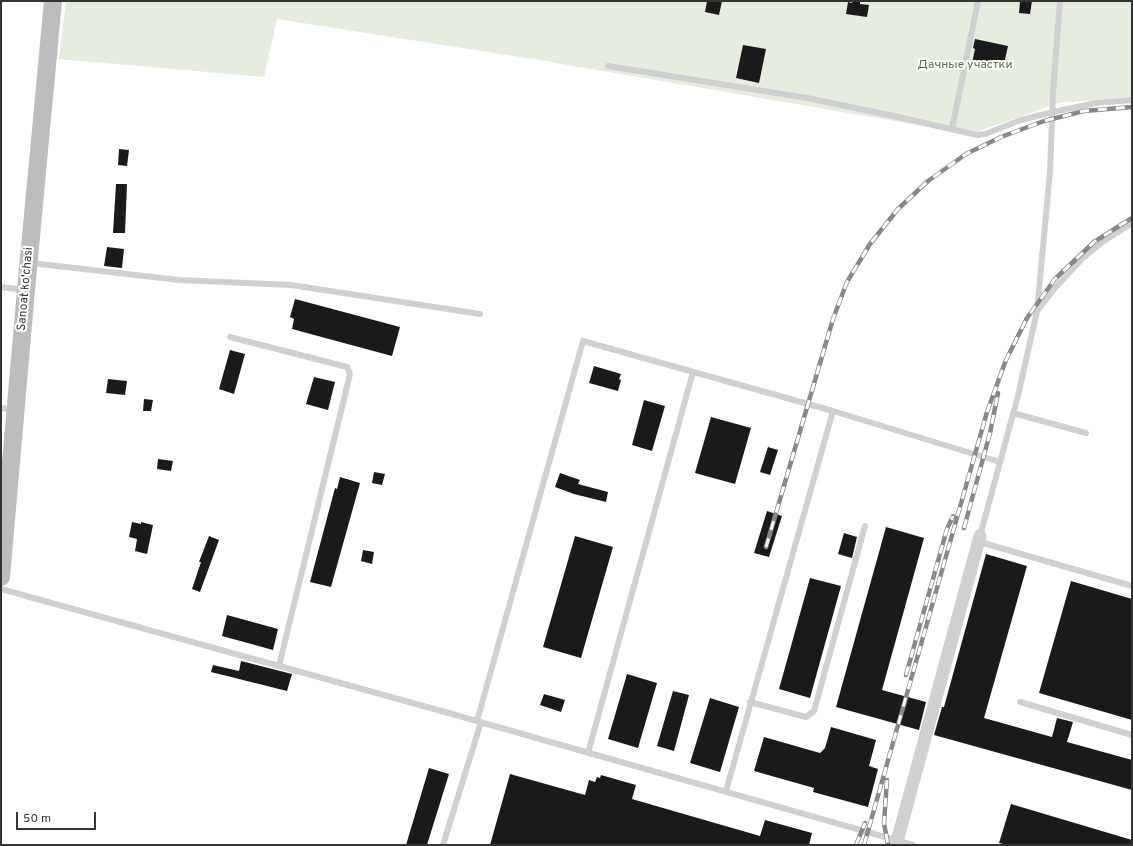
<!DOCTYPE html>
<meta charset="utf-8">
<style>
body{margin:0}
#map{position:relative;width:1133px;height:846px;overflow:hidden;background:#fff;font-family:Overpass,sans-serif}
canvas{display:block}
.frame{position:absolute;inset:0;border:2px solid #333;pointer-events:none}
.scale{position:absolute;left:16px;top:812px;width:80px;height:18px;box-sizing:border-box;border:2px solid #333;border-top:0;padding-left:5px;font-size:12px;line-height:14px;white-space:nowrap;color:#333;-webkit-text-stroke:3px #fff;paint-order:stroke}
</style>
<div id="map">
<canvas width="1133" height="846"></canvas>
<div class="frame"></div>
<div class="scale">50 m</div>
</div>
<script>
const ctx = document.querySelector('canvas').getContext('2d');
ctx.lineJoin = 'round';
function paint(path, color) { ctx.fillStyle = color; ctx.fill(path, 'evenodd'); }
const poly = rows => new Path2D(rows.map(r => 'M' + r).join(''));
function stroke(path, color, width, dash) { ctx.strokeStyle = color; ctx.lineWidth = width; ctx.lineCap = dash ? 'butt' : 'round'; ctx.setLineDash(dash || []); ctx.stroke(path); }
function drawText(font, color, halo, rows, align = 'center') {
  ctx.font = font + ' Overpass,sans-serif'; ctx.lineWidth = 4; ctx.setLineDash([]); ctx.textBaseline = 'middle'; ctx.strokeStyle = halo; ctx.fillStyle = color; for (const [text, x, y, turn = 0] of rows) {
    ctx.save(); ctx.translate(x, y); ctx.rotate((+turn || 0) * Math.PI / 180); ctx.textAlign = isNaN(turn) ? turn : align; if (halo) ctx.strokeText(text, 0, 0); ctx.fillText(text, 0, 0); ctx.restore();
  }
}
paint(poly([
 [66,1,1132,1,1132,97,1059,103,971,134,539,60,277,19,264,77,59,59]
]), '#e6ecdf');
paint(poly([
 [707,1,722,1,719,15,705,12],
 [852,1,860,1,860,4,869,5,867,17,846,14,848,2,852,3],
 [1020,1,1032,1,1030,14,1019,13],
 [975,39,1008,46,1003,69,972,63,975,49,973,48],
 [743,45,766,49,759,83,736,78],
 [119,149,129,150,127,166,118,165],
 [116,184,127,184,125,233,113,233],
 [107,247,124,249,122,268,104,266],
 [295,299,400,327,392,356,292,329,294,319,290,317],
 [230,350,245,354,234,394,219,389],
 [594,366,621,374,619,379,621,380,618,391,589,383],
 [314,377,335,382,328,410,306,404],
 [108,379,127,381,125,395,106,393],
 [144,399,153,400,151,411,143,411],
 [644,400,665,406,652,451,632,445],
 [711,417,751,428,735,484,695,473],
 [768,447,778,450,770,475,760,472],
 [158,459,173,461,171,471,157,469],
 [374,472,385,474,382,485,372,483],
 [560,473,580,480,578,484,608,492,606,502,574,494,555,487],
 [340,477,360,483,331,587,310,582,335,488,337,489],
 [767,511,782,516,769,557,754,553],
 [132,522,141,524,141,522,153,525,147,554,135,551,137,539,129,537],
 [886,527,924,538,882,690,926,702,919,730,836,707],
 [844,533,857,537,852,558,838,554],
 [209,536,219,540,200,592,192,589,201,562,199,562],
 [575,536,613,547,581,658,543,647],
 [363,550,374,552,372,564,361,561],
 [986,554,1027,566,984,718,1052,737,1057,718,1073,722,1067,742,1132,760,1132,790,934,735,942,707,944,707],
 [810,578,841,586,810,698,779,689],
 [1071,581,1132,599,1132,720,1039,693],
 [227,615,278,629,273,650,222,636],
 [241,661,292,674,287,691,211,672,213,665,239,671],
 [627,674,657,683,638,748,608,739],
 [673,691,689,695,674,751,657,746],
 [544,694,565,700,561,712,540,705],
 [710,698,739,707,720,772,690,763],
 [831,727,876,740,869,766,878,769,868,807,813,792,814,788,754,771,764,737,820,753,825,748],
 [429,768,449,774,427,845,406,845],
 [510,774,585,795,589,780,595,782,597,777,600,778,601,775,636,785,632,799,760,836,765,820,812,833,809,845,490,845],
 [1011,804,1132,840,1132,845,1007,845,999,843]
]), '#1a1a1a');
stroke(poly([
 [1060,1,1053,92,1050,172,1037,311,1018,396,980,536,983,543,1132,586],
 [608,66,807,98,889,115,977,135,985,134,1021,120,1053,112,1096,103,1132,100],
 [952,129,978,1],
 [31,263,179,280,291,285,480,314],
 [1,287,25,290],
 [1038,310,1055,288,1083,258,1104,241,1132,223],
 [230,337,347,367,350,374,279,666],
 [1,408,14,410],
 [1013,413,1086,433],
 [1,589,445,712,913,845],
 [750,702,806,717,814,711,865,526],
 [1020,702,1132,735],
 [477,721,583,341,833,411,1000,462],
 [588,753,693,372],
 [726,791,833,411],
 [443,845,481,722]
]), '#d0d0d0', 6);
stroke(poly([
 [896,845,980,536]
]), '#d0d0d0', 13);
stroke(poly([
 [1,577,26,290,53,1]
]), '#bdbdbd', 18);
const rail = poly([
 [964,528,990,433,998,393],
 [766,547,833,319,847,282,870,244,898,209,928,181,966,154,1001,137,1044,121,1084,111,1132,107],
 [906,675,947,529,953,516],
 [887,780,884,823,888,845],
 [856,845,865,823],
 [864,845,987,412,1006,360,1027,318,1055,279,1094,242,1132,218]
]);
stroke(rail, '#888', 4.5);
stroke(rail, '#fff', 3, [9]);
drawText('12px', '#56703f', '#fff', [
 ["Дачные участки",965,66]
]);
drawText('12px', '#333', '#fff', [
 ["Sanoat ko'chasi",26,289,-85]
]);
</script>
